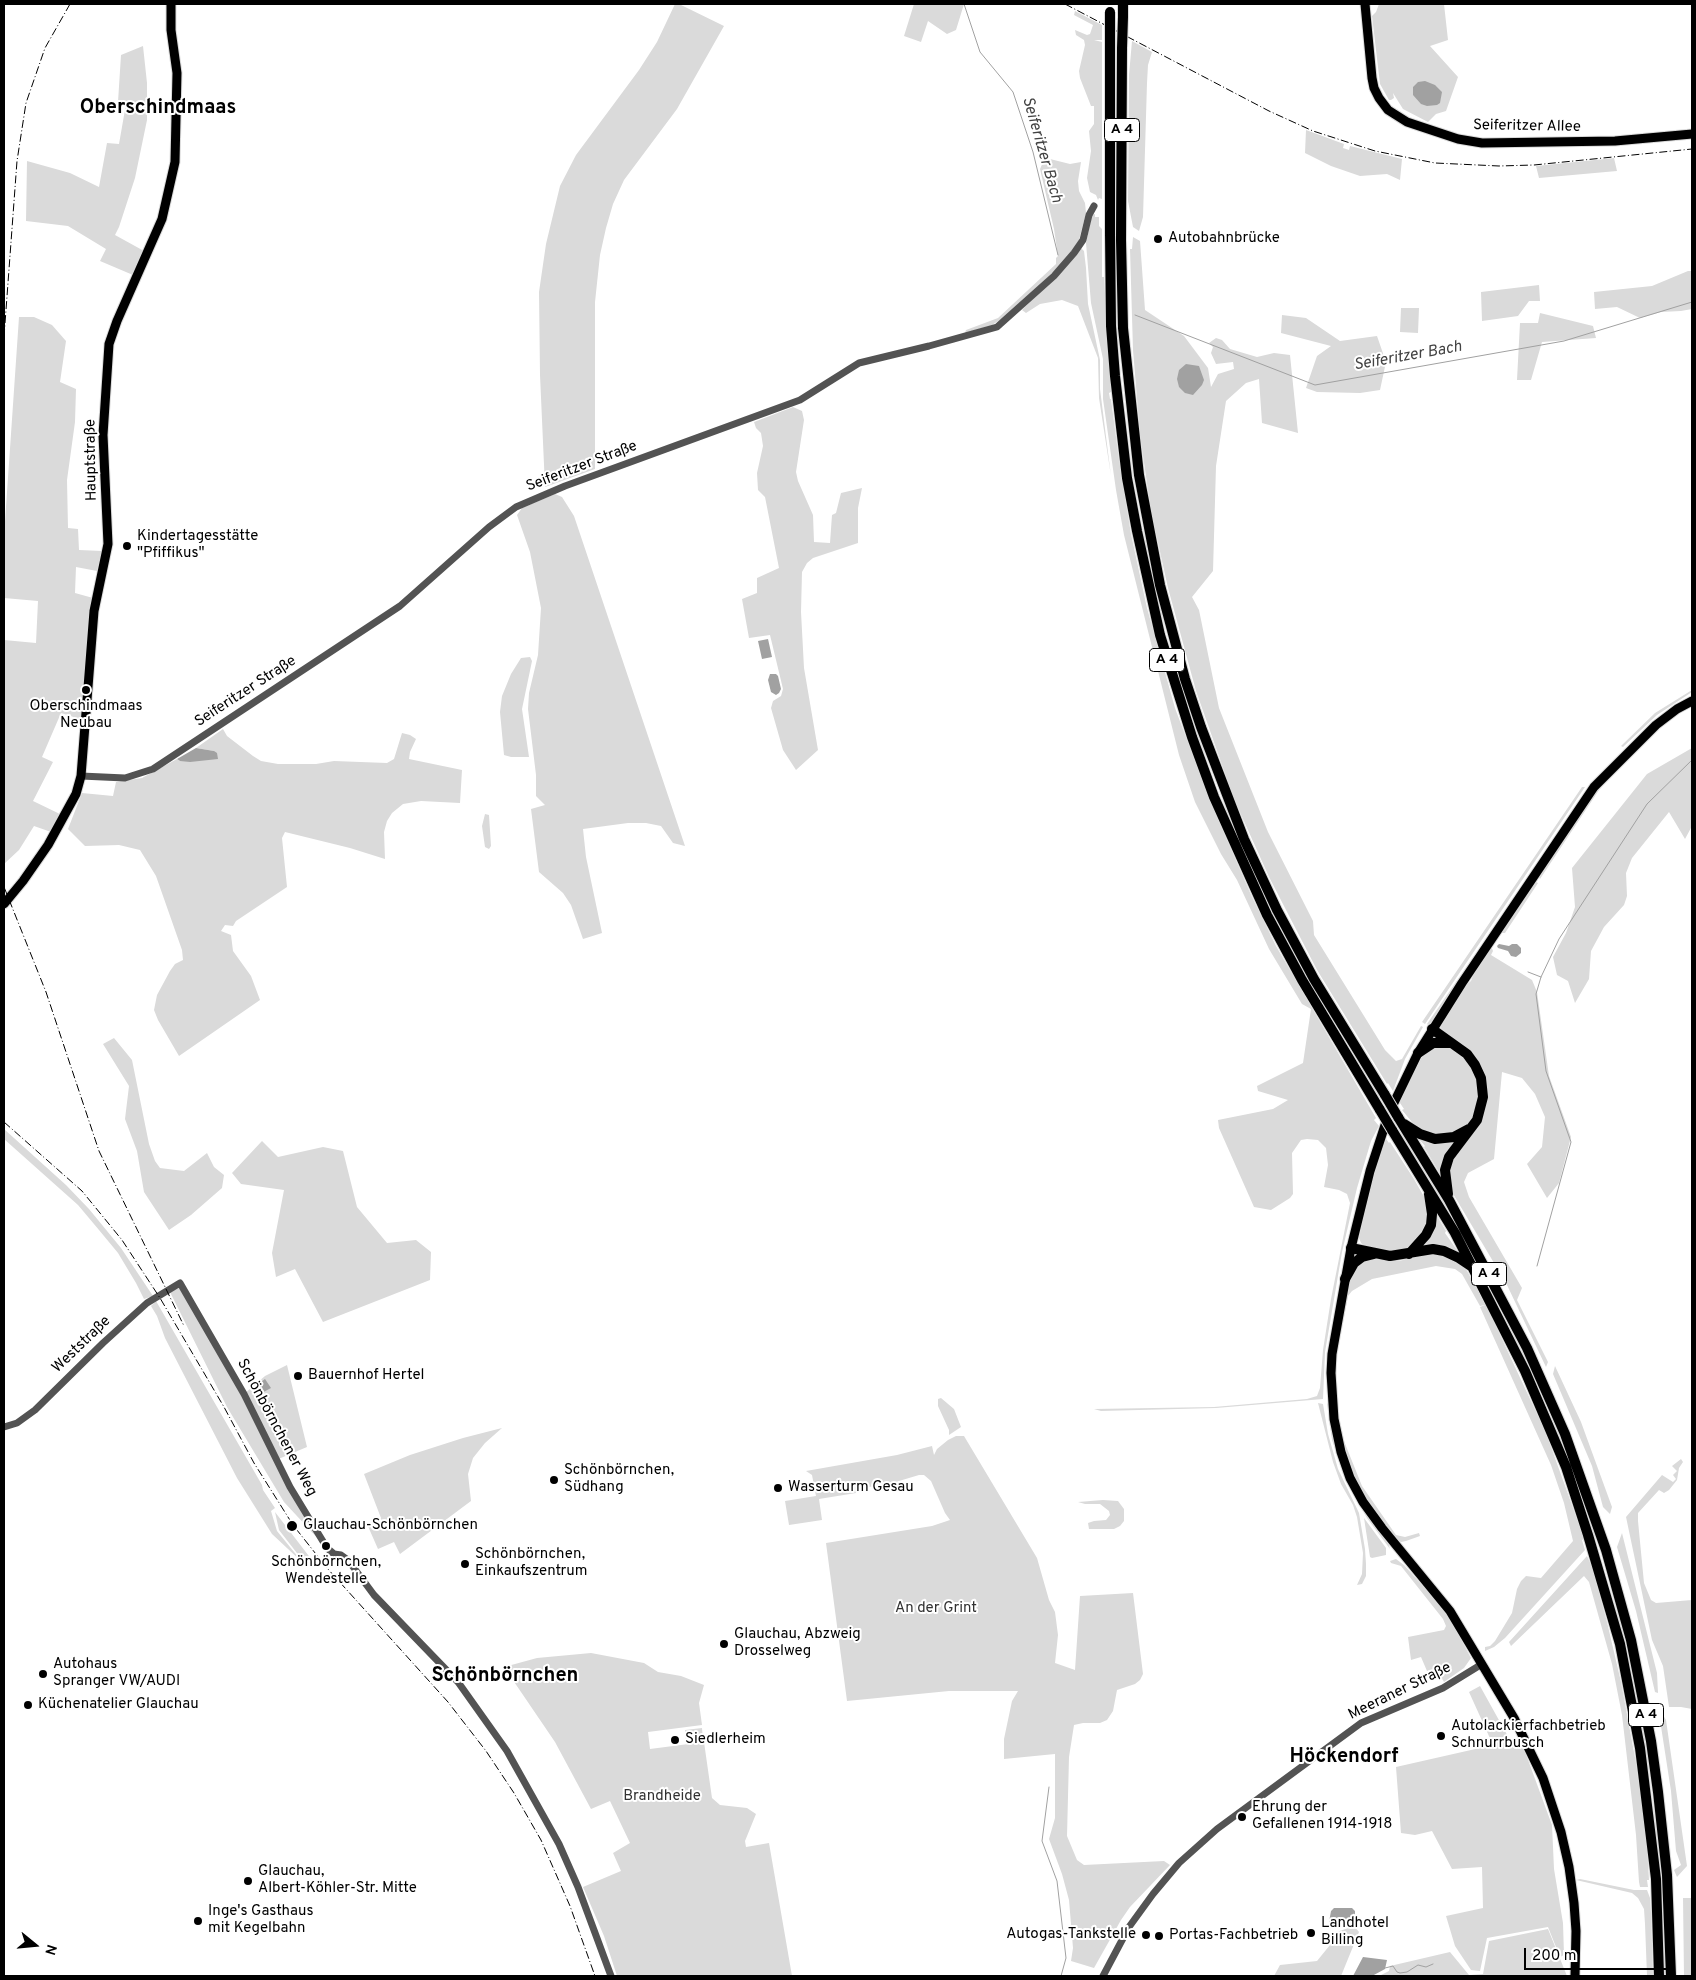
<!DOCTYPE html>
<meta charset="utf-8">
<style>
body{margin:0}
#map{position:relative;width:1696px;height:1980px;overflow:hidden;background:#fff;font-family:Overpass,sans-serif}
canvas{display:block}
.frame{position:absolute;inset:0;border:5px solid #000;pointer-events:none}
.north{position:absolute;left:10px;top:1920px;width:50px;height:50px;-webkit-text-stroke:4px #fff;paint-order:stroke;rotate:107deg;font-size:14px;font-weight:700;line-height:20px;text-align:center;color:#000}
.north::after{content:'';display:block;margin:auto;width:18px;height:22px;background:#000;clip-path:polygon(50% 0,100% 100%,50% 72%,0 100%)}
.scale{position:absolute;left:1524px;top:1948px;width:146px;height:22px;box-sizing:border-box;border:2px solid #000;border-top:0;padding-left:6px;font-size:15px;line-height:18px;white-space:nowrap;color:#000;-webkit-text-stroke:4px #fff;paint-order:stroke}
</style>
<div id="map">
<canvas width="1696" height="1980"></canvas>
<div class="frame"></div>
<div class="north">N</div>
<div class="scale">200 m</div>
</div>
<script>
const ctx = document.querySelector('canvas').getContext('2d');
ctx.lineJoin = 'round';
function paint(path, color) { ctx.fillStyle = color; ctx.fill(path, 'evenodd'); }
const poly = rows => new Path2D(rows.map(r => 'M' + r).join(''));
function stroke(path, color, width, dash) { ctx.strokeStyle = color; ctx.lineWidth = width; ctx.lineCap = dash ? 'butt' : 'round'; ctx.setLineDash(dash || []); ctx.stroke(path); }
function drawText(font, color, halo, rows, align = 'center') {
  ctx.font = font + ' Overpass,sans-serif'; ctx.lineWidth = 4; ctx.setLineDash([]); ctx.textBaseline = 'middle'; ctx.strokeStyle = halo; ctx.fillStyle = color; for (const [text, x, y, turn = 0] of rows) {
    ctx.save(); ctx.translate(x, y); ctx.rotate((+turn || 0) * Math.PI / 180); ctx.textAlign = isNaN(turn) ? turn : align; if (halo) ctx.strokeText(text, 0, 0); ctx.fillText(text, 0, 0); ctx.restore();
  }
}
paint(poly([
 [675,4,679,4,724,26,677,109,624,180,613,204,606,228,600,255,595,302,595,469,545,487,540,375,539,292,546,244,560,186,576,155,639,70,657,42],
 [914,4,964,4,956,30,947,34,928,21,921,42,904,36],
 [1379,4,1444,4,1448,40,1430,46,1458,77,1446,111,1436,114,1428,122,1403,109,1393,93,1394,98,1391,100,1389,100,1380,84,1372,16,1376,12],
 [1075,11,1102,25,1102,40,1094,40,1102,42,1102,199,1099,198,1098,200,1096,195,1090,192,1087,178,1091,151,1089,131,1094,124,1094,106,1091,106,1080,78,1079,71,1085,45,1084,40,1076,35,1075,30,1087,35,1090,34,1093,25,1074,15],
 [1132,41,1152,52,1148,65,1147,83,1143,217,1139,231,1133,227,1128,201,1129,75],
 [143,46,147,83,147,120,135,178,119,227,115,235,144,251,133,275,100,261,106,249,68,226,26,221,27,161,70,173,99,187,107,143,119,144,126,104,118,102,121,55],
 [1306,130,1344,144,1343,148,1349,150,1350,146,1402,159,1400,180,1387,174,1360,176,1331,166,1305,153],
 [1614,158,1617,171,1539,178,1536,166],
 [1050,159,1070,164,1081,162,1078,181,1079,191,1085,203,1086,213,1079,240,1066,259,1027,298,1003,318,992,325,965,333,966,330,998,318,1056,264,1056,258,1058,256,1054,229,1040,169,1044,160],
 [1095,214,1095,217,1099,217,1099,226,1102,229,1102,277,1104,277,1111,392,1109,393,1110,399,1111,399,1119,460,1131,534,1147,608,1175,708,1210,801,1252,897,1276,946,1376,1118,1374,1120,1379,1126,1371,1141,1357,1188,1342,1252,1325,1352,1323,1399,1216,1408,1101,1411,1094,1409,1214,1407,1307,1399,1317,1396,1320,1388,1323,1350,1331,1299,1350,1203,1347,1194,1339,1190,1324,1187,1328,1165,1326,1148,1318,1140,1307,1139,1301,1140,1292,1153,1293,1194,1290,1198,1271,1210,1254,1207,1219,1128,1218,1120,1273,1109,1288,1100,1258,1091,1257,1086,1303,1063,1311,1009,1302,1004,1269,949,1237,880,1221,854,1195,802,1179,755,1124,535,1116,490,1103,399,1103,359,1091,303,1086,243,1092,215],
 [1133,237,1140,241,1145,310,1184,336,1208,368,1211,387,1218,374,1234,369,1233,362,1216,364,1211,353,1213,347,1209,343,1216,338,1222,340,1230,349,1257,357,1274,353,1290,355,1298,433,1262,423,1259,379,1246,383,1226,401,1216,466,1213,571,1192,597,1199,610,1219,708,1268,832,1313,921,1314,935,1385,1050,1396,1061,1402,1059,1421,1026,1423,1027,1405,1059,1393,1091,1388,1083,1387,1084,1317,970,1269,877,1234,799,1196,691,1168,588,1151,511,1140,435,1133,350,1130,249,1132,249],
 [1081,248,1084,251,1086,268,1088,304,1100,360,1100,389,1111,476,1099,398,1098,358,1078,306,1062,300,1040,304,1026,313,1022,310],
 [1688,271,1692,271,1692,309,1681,311,1661,312,1640,318,1617,307,1595,309,1594,292,1652,286],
 [1539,285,1540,301,1529,301,1518,316,1482,321,1481,292],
 [1401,308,1419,308,1418,333,1400,332],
 [1540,313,1593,326,1596,338,1542,342,1531,380,1517,380,1520,323,1538,323],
 [1282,315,1306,318,1340,341,1377,336,1386,362,1380,390,1360,393,1317,392,1306,388,1317,356,1331,346,1281,333],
 [19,317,34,317,52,325,66,341,60,382,76,389,75,422,67,480,68,528,78,529,79,550,102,551,97,571,76,567,75,593,93,598,87,641,83,720,61,713,42,757,53,762,33,801,62,815,51,832,34,826,19,850,4,864,4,640,36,643,38,601,4,598,4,536],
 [793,407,802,411,804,420,796,472,798,481,813,515,814,542,830,543,832,515,836,513,841,493,862,488,858,508,858,543,813,558,807,563,802,572,801,612,804,668,818,750,796,770,783,750,771,708,773,701,781,696,783,689,770,635,749,638,742,599,757,593,757,578,779,568,765,497,758,490,757,473,763,446,761,433,756,428,754,422],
 [555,494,562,497,574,516,685,846,673,843,661,826,646,823,628,823,583,829,586,857,602,933,583,939,571,905,563,893,539,872,531,809,545,805,536,796,536,775,528,709,529,693,538,655,541,608,530,552,517,515,522,508],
 [530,657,532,661,522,709,529,757,511,757,504,755,500,712,502,696,511,674,521,658],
 [1692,690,1692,692,1657,715,1623,747,1621,746,1655,713],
 [223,729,227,736,253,756,261,761,278,764,316,764,334,761,387,763,394,759,402,733,410,735,416,739,410,752,409,759,462,770,460,803,421,801,403,804,392,813,387,821,384,832,385,859,350,848,285,832,282,838,287,887,236,921,233,926,225,925,221,931,231,935,233,951,251,976,260,1000,179,1056,158,1020,154,1010,157,995,170,971,175,964,183,960,182,950,156,876,140,850,119,845,85,846,68,829,82,793,113,796,116,782,142,778,177,759,180,761,214,751,196,748],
 [1692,748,1692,826,1685,839,1669,812,1632,858,1626,873,1627,896,1624,905,1604,927,1591,951,1589,979,1575,1003,1568,981,1557,975,1553,957,1566,933,1575,907,1572,868,1647,774],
 [1615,771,1599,790,1540,879,1538,875,1594,792],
 [1582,787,1585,787,1425,1024,1422,1022],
 [485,814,489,815,491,846,489,849,485,847,482,826],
 [1534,881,1538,883,1505,933,1501,933],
 [1498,921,1432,1023,1428,1025,1427,1024],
 [1491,946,1493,951,1491,955,1532,980,1537,992,1549,1076,1571,1137,1559,1183,1547,1198,1527,1164,1542,1147,1545,1117,1535,1094,1522,1078,1502,1072,1494,1159,1468,1173,1464,1182,1469,1197,1522,1288,1517,1300,1548,1362,1546,1367,1507,1285,1452,1192,1449,1165,1483,1119,1487,1098,1485,1082,1441,1028,1440,1024,1463,987,1471,981,1476,967],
 [114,1038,132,1060,149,1144,155,1161,160,1168,184,1171,207,1153,214,1167,224,1175,222,1188,191,1215,169,1230,144,1192,137,1151,125,1119,129,1086,103,1044],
 [1444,1044,1464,1056,1476,1075,1480,1099,1474,1119,1459,1133,1436,1138,1416,1127,1402,1110,1404,1109,1398,1100,1417,1062,1425,1052],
 [4,1129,66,1185,89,1209,121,1248,153,1296,144,1299,136,1283,118,1253,99,1230,78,1205,4,1139],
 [1384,1136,1389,1143,1390,1142,1414,1179,1427,1202,1428,1227,1407,1249,1396,1251,1383,1251,1365,1246,1361,1243,1359,1238,1373,1169],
 [1418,1138,1456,1139,1442,1177,1424,1147,1425,1146],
 [262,1141,278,1157,323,1147,343,1151,357,1207,387,1243,416,1240,431,1252,430,1280,323,1322,295,1269,276,1277,272,1253,284,1190,241,1184,232,1173],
 [1434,1211,1446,1231,1445,1233,1459,1253,1427,1248,1422,1244],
 [1440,1252,1466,1269,1486,1305,1546,1433,1568,1494,1584,1539,1582,1540,1585,1550,1505,1638,1494,1647,1485,1651,1485,1647,1490,1646,1495,1641,1512,1613,1517,1589,1521,1581,1526,1576,1541,1578,1573,1541,1564,1503,1551,1465,1480,1307,1485,1305,1480,1306,1462,1274,1455,1269,1436,1266,1372,1279,1352,1291,1348,1296,1337,1352,1336,1377,1338,1413,1344,1441,1362,1486,1396,1535,1405,1537,1419,1533,1420,1536,1406,1541,1401,1542,1397,1540,1373,1511,1357,1485,1339,1433,1334,1360,1347,1289,1357,1264,1370,1258,1389,1261,1400,1261,1417,1255],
 [179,1288,204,1327,321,1542,284,1502,227,1407,170,1292],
 [156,1301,262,1485,263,1490,275,1508,271,1511,277,1531,303,1563,272,1534,237,1478,165,1338,157,1316,151,1306],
 [287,1365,307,1447,276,1460,244,1394,265,1376],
 [1555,1366,1581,1422,1612,1507,1610,1514,1603,1507,1592,1466,1553,1374],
 [941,1398,954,1409,961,1427,949,1435,949,1430,938,1406,938,1399],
 [1318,1403,1323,1404,1328,1434,1338,1469,1359,1513,1365,1549,1366,1564,1366,1576,1362,1584,1357,1585,1362,1574,1363,1553,1357,1517,1353,1505,1341,1484,1333,1462],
 [1327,1403,1329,1405,1336,1445,1388,1542,1390,1549,1367,1518,1347,1483,1332,1440],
 [502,1428,485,1443,473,1458,468,1474,471,1501,400,1554,394,1542,378,1549,367,1524,381,1518,364,1474,410,1455,463,1438],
 [956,1436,964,1436,1037,1558,1049,1600,1055,1612,1058,1635,1055,1663,1075,1670,1080,1596,1133,1593,1143,1674,1140,1680,1135,1684,1117,1690,1113,1711,1107,1720,1100,1723,1083,1723,1074,1725,1069,1757,1067,1836,1077,1860,1084,1865,1164,1861,1170,1865,1130,1907,1121,1920,1094,1968,1071,1961,1073,1948,1069,1900,1062,1874,1049,1839,1055,1818,1055,1754,1004,1759,1004,1739,1012,1701,1018,1691,949,1691,847,1701,826,1543,932,1526,950,1520,945,1513,931,1481,924,1475,919,1475,889,1484,856,1489,856,1493,819,1499,822,1520,789,1525,785,1501,816,1496,812,1475,806,1471,897,1455,932,1446,934,1455,937,1449,948,1440],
 [1681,1459,1683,1462,1679,1468,1677,1480,1669,1490,1664,1493,1659,1490,1638,1513,1638,1521,1644,1583,1651,1600,1656,1603,1692,1600,1692,1709,1681,1707,1669,1707,1663,1666,1652,1640,1626,1517,1662,1475,1673,1482,1676,1479,1673,1475,1677,1471,1672,1466],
 [1103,1500,1118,1501,1124,1509,1124,1521,1120,1526,1114,1529,1089,1529,1088,1523,1094,1521,1106,1520,1110,1515,1109,1511,1100,1504,1085,1504,1078,1502],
 [275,1512,315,1564,312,1566,307,1566,279,1530],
 [1364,1518,1386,1548,1386,1555,1372,1558,1370,1557],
 [1622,1533,1657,1673,1658,1693,1655,1692,1636,1611,1617,1547],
 [1587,1556,1592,1567,1607,1622,1621,1682,1636,1763,1647,1846,1649,1880,1647,1880,1648,1887,1640,1887,1639,1882,1636,1835,1622,1715,1612,1664,1589,1582,1584,1576,1511,1646,1509,1642],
 [1396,1559,1404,1565,1440,1605,1454,1626,1471,1658,1464,1668,1444,1682,1440,1675,1438,1676,1434,1669,1427,1671,1421,1657,1411,1660,1408,1637,1444,1630,1446,1626,1443,1619,1401,1566,1391,1563,1390,1561],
 [591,1653,644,1663,658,1672,681,1676,704,1685,699,1703,702,1725,648,1732,650,1749,704,1742,712,1798,720,1805,747,1808,756,1814,745,1841,746,1847,769,1843,792,1976,617,1976,604,1936,583,1887,621,1871,613,1853,630,1843,610,1801,591,1809,555,1742,504,1667,537,1658],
 [1480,1686,1510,1740,1520,1738,1552,1825,1554,1869,1563,1923,1564,1955,1560,1957,1548,1927,1487,1938,1480,1971,1471,1970,1455,1946,1446,1916,1483,1908,1482,1867,1452,1869,1432,1831,1415,1835,1401,1833,1396,1767,1493,1745,1469,1692],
 [1658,1707,1666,1720,1687,1866,1677,1877,1674,1870,1681,1865,1676,1851,1671,1791],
 [702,1728,703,1741,686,1743,685,1730],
 [1580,1879,1634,1890,1647,1890,1650,1898,1651,1913,1653,1976,1647,1976,1645,1924,1644,1909,1638,1898,1632,1893,1576,1880],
 [1683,1898,1692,1898,1691,1905,1692,1976,1684,1976],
 [1354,1926,1359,1932,1341,1976,1274,1976,1280,1965,1317,1961,1330,1945,1334,1933],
 [1548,1929,1567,1976,1379,1976,1389,1971,1390,1966,1450,1952,1469,1975,1483,1974,1489,1941]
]), '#dadada');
paint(poly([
 [1425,81,1435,85,1442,92,1440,103,1437,105,1427,106,1421,104,1413,95,1413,87,1418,82],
 [1186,364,1199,366,1204,380,1202,385,1193,395,1185,393,1179,387,1177,379,1179,370],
 [768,639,772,657,762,659,758,641],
 [770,674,776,674,778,676,781,689,779,693,776,695,771,692,768,680],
 [196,748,214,751,217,753,218,759,190,762,180,761,177,759],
 [1499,944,1509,946,1512,944,1517,944,1521,948,1521,953,1516,957,1511,956,1508,951,1498,948,1497,946],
 [265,1379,271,1388,256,1396,253,1388],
 [1334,1908,1352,1908,1355,1911,1355,1915,1350,1920,1337,1926,1331,1925,1329,1922,1331,1911],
 [1363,1957,1387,1960,1385,1969,1372,1976,1353,1976]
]), '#a1a1a1');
stroke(poly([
 [964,4,980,52,1013,92,1033,152,1058,255],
 [1135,315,1315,385,1564,341,1692,302],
 [1528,972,1541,977],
 [1537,1266,1571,1142,1546,1071,1536,994,1541,977,1559,939,1647,804,1692,760],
 [1049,1787,1042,1841,1057,1881,1066,1958,1061,1976],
 [1385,1968,1393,1966,1397,1972,1400,1973,1407,1972,1418,1965,1426,1967,1433,1964]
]), '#a1a1a1', 1);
const major = poly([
 [1365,4,1372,78,1374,88,1379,98,1388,110,1407,122,1458,139,1482,143,1615,141,1692,134],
 [4,904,23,881,48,845,76,794,81,776,94,611,108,544,103,435,109,344,117,321,162,219,175,162,177,73,171,30,171,4],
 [1575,1976,1576,1931,1574,1903,1569,1867,1561,1832,1543,1778,1514,1718,1450,1611,1382,1528,1363,1502,1350,1478,1341,1452,1334,1419,1331,1373,1332,1354,1351,1248,1370,1171,1389,1113,1418,1053,1462,983,1594,787,1656,725,1677,709,1692,701]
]);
const highway = poly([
 [1123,17,1123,4],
 [1110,40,1110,233,1111,326,1115,376,1127,478,1137,531,1160,635,1192,737,1214,797,1267,915,1302,980,1380,1110],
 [1122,48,1121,240,1123,328,1139,475,1160,585,1185,679,1201,727,1244,839,1277,910,1314,979,1385,1095],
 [1432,1029,1467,1054,1475,1065,1481,1078,1483,1097,1477,1120,1449,1157,1445,1170,1448,1194],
 [1418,1053,1433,1043,1451,1043],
 [1398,1117,1449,1200,1527,1348,1565,1434,1606,1550,1631,1640,1651,1741,1658,1792,1667,1875,1671,1976],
 [1404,1124,1420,1134,1435,1139,1454,1137,1469,1129],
 [1392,1130,1455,1233,1525,1371,1566,1467,1588,1535,1620,1644,1640,1748,1656,1879,1659,1976],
 [1351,1248,1390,1256,1433,1249,1444,1251,1459,1258,1471,1266],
 [1409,1254,1426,1235,1431,1225,1432,1214,1429,1194],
 [1345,1279,1354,1263,1362,1257,1374,1254]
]);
stroke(major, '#dbdbdb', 11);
stroke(highway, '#dbdbdb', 12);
stroke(poly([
 [81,776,125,778,153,769,400,606,489,527,516,507,565,486,800,400,859,363,929,346,997,327,1054,276,1074,253,1083,240,1089,215,1094,206],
 [4,1427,17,1423,35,1410,103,1343,147,1303,180,1283,244,1394,290,1487,327,1548,334,1554,341,1555,348,1560,374,1595,458,1682,507,1751,559,1844,578,1887,611,1976],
 [1103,1976,1129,1927,1153,1894,1179,1863,1217,1829,1361,1723,1443,1688,1482,1664]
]), '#535353', 7);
stroke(major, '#000', 9);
stroke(highway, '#000', 10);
stroke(poly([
 [1065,4,1269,111,1313,131,1375,151,1435,163,1499,166,1534,165,1692,149],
 [4,337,17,161,26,103,45,48,70,4],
 [4,887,46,992,99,1151,184,1326],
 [4,1122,82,1191,122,1240,160,1298,224,1407,254,1463,293,1525,327,1568,448,1702,486,1751,514,1793,541,1840,570,1906,595,1976]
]), '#000', 1, [8, 2.5, 1, 2.5]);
const highwayBridge = poly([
 [1110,40,1110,12],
 [1122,48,1123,17],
 [1385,1095,1398,1117],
 [1380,1110,1392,1130]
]);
stroke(highwayBridge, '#dbdbdb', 12, []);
stroke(highwayBridge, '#000', 10);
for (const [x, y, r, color] of [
 [1158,239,5,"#000"],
 [127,546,5,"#000"],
 [86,690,5,"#000"],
 [298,1376,5,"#000"],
 [554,1480,5,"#000"],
 [778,1488,5,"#000"],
 [292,1526,6,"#000"],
 [326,1546,5,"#000"],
 [465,1564,5,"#000"],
 [724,1644,5,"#000"],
 [43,1674,5,"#000"],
 [28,1705,5,"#000"],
 [1441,1736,5,"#000"],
 [675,1740,5,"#000"],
 [1242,1817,5,"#000"],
 [248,1881,5,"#000"],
 [198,1921,5,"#000"],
 [1311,1933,5,"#000"],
 [1146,1935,5,"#000"],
 [1159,1936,5,"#000"]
]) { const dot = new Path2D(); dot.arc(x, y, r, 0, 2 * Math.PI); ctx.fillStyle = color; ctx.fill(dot); stroke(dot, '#fff', 2); }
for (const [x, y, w] of [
 [1122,130,35],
 [1167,660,35],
 [1489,1274,35],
 [1646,1715,35]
]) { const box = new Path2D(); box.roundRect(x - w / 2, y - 11.5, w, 23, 4); ctx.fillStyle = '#fff'; ctx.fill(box); stroke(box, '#000', 1); }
drawText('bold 14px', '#000', null, [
 ["A 4",1122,130],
 ["A 4",1167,660],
 ["A 4",1489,1274],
 ["A 4",1646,1715]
]);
drawText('15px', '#000', '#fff', [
 ["Seiferitzer Allee",1527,127,1],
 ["Hauptstraße",92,460,-91],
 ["Seiferitzer Straße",582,467,-21],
 ["Seiferitzer Straße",246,692,-33],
 ["Weststraße",82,1345,-44],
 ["Schönbörnchener Weg",276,1428,62],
 ["Meeraner Straße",1400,1692,-26]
]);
drawText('15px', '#000', '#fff', [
 ["Autobahnbrücke",1168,239],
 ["Kindertagesstätte",137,537],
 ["\"Pfiffikus\"",137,554],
 ["Oberschindmaas",86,707,"center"],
 ["Neubau",86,724,"center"],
 ["Bauernhof Hertel",308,1376],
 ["Schönbörnchen,",564,1471],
 ["Südhang",564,1488],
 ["Wasserturm Gesau",788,1488],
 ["Glauchau-Schönbörnchen",303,1526],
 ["Schönbörnchen,",475,1555],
 ["Einkaufszentrum",475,1572],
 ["Schönbörnchen,",326,1563,"center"],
 ["Wendestelle",326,1580,"center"],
 ["Glauchau, Abzweig",734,1635],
 ["Drosselweg",734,1652],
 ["Autohaus",53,1665],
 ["Spranger VW/AUDI",53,1682],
 ["Küchenatelier Glauchau",38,1705],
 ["Autolackierfachbetrieb",1451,1727],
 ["Schnurrbusch",1451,1744],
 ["Siedlerheim",685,1740],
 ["Ehrung der",1252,1808],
 ["Gefallenen 1914-1918",1252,1825],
 ["Glauchau,",258,1872],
 ["Albert-Köhler-Str. Mitte",258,1889],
 ["Inge's Gasthaus",208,1912],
 ["mit Kegelbahn",208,1929],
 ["Landhotel",1321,1924],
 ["Billing",1321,1941],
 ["Autogas-Tankstelle",1136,1935,"right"],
 ["Portas-Fachbetrieb",1169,1936]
], 'left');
drawText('15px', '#313131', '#fff', [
 ["An der Grint",936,1609],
 ["Brandheide",662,1797]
]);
drawText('italic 16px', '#424242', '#fff', [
 ["Seiferitzer Bach",1041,150,74],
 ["Seiferitzer Bach",1408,357,-10]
]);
drawText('bold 20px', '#000', '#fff', [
 ["Oberschindmaas",158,109],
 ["Schönbörnchen",505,1677],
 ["Höckendorf",1344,1758]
]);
</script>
